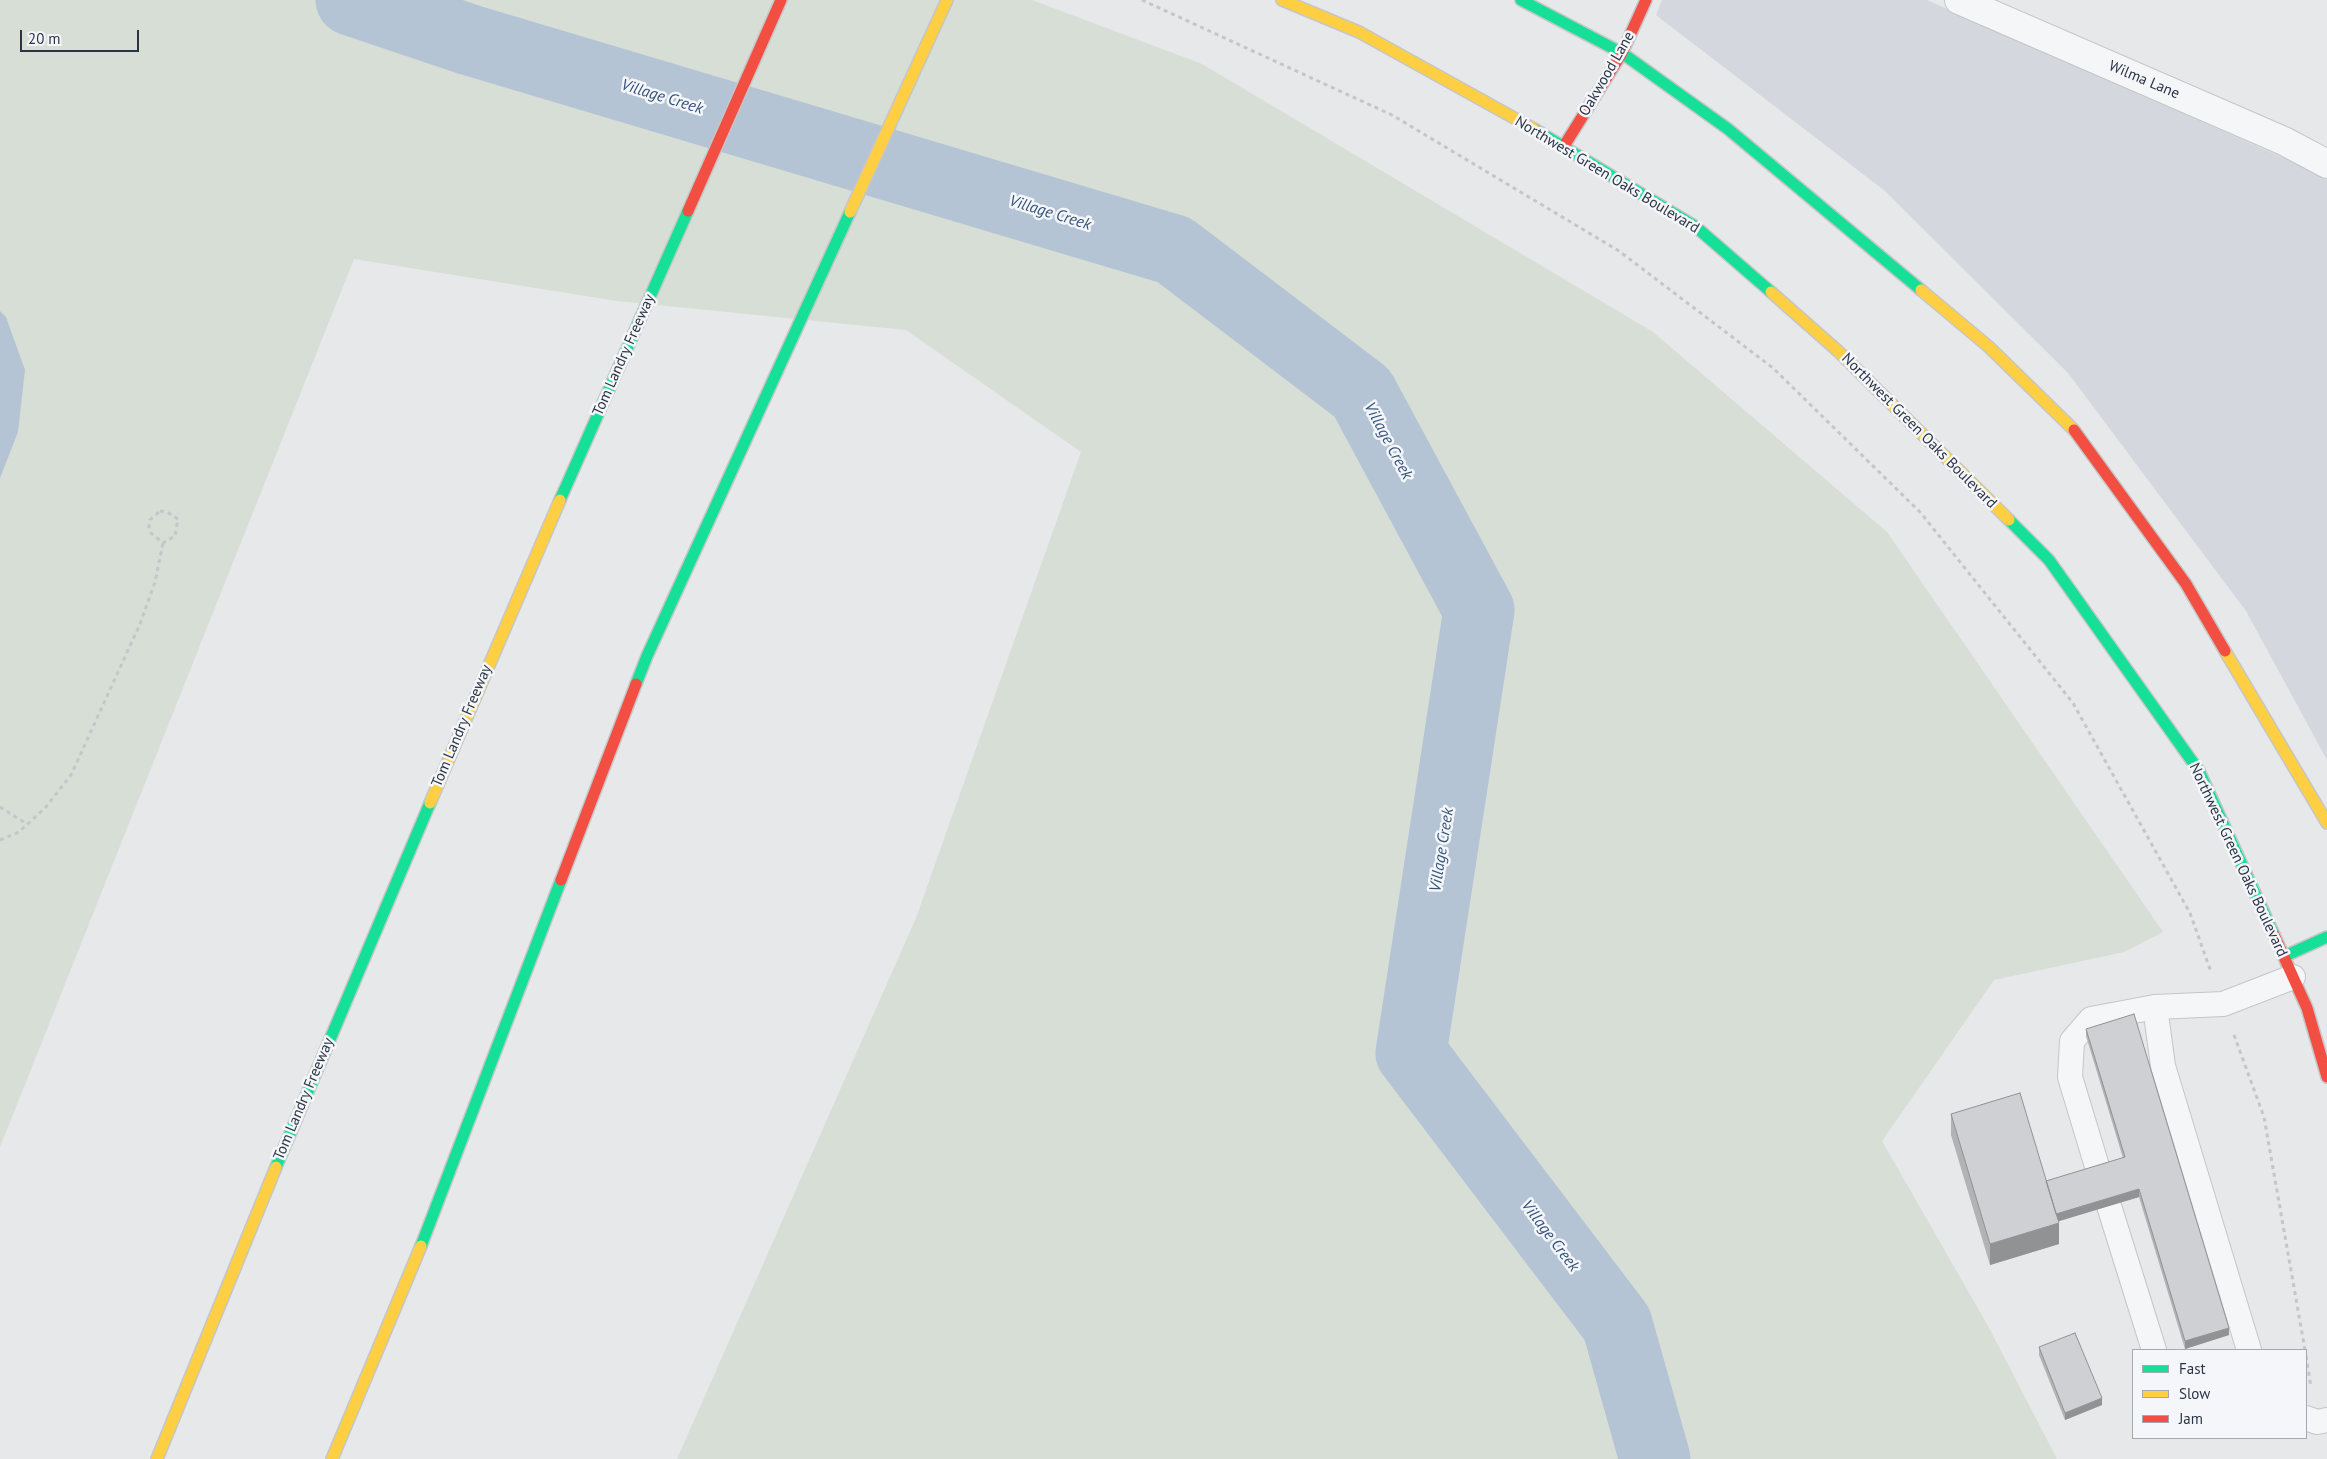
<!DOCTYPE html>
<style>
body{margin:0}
#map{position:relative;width:2327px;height:1459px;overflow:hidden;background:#e6e8ea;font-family:"PT Sans",sans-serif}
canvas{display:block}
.legend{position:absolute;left:2132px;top:1349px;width:175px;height:90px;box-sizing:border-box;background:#f4f6f9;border:1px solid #a4a8b1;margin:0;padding:6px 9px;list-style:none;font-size:15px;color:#2b3445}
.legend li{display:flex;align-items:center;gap:10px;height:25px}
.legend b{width:25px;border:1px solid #a4a8b1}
.scale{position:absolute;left:20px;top:30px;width:119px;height:22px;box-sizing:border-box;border:2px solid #2b3445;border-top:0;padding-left:6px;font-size:15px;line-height:18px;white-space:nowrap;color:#2b3445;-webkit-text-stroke:4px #f4f6f9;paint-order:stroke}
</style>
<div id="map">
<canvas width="2327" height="1459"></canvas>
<ul class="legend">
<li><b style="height:6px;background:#16e098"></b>Fast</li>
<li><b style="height:6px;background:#ffcf43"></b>Slow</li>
<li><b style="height:6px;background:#f24e42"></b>Jam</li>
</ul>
<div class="scale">20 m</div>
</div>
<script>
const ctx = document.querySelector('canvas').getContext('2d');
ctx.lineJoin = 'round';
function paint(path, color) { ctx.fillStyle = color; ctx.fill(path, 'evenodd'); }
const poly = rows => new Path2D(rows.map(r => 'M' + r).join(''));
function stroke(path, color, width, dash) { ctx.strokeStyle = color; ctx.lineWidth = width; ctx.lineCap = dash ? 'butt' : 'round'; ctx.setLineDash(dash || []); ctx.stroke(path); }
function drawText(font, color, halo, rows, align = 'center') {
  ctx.font = font + ' "PT Sans",sans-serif'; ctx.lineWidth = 5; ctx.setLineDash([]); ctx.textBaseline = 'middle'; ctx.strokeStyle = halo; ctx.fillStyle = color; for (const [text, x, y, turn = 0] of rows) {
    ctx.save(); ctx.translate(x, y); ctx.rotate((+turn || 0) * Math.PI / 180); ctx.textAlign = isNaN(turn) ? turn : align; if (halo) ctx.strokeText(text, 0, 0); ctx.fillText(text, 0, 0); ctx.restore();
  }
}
paint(poly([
 [1662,0,1927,0,2327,177,2327,760,2246,611,2068,373,1885,191,1656,15]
]), '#d4d7dd');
paint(poly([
 [0,0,1032,0,1202,64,1653,332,1887,532,2163,932,2124,952,1994,980,1882,1141,1988,1326,2057,1459,677,1459,916,918,1081,452,906,330,617,301,354,259,0,1147]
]), '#d6ded6');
paint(poly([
 [0,311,6,317,25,370,18,432,0,478]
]), '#b4c4d5');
stroke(poly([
 [351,0,470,40,1174,250,1362,393,1479,610,1411,1053,1617,1324,1655,1459]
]), '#b4c4d5', 71);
const lane = poly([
 [2099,1173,2070,1077,2072,1041,2091,1019,2155,1007],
 [2109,1206,2154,1350],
 [2249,1350,2163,1066,2155,1007,2223,1004,2293,977],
 [2306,1418,2317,1422,2327,1420]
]);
const street = poly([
 [1959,0,2284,141,2327,164]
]);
const fast = poly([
 [1521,0,1622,53,1728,129,1921,290],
 [1534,129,1696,227,1771,292],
 [560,500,688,211],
 [2009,520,2049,560,2199,771,2274,935],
 [636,684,647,656,850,212],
 [2285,956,2327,937],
 [276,1167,430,803],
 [421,1246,561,880]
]);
const slow = poly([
 [1282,0,1359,32,1534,129],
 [850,212,947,0],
 [1921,290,1989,347,2074,430],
 [1771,292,1839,352,2009,520],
 [2225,651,2327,823],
 [430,803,560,500],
 [157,1459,276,1167],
 [332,1459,421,1246]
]);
const jam = poly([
 [1564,146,1622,53,1646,0],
 [688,211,781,0],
 [2074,430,2186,584,2225,651],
 [561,880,636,684],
 [2274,935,2307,1008,2327,1077]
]);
stroke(lane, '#c4c6c8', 26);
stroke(street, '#c4c6c8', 30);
stroke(fast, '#c4c6c8', 14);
stroke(slow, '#c4c6c8', 14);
stroke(jam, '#c4c6c8', 14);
stroke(poly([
 [1142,0,1392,115,1619,251,1773,368,1920,512,2073,703,2190,913,2211,972],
 [160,511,167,512,178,519,175,536,163,543,151,533,149,527,150,520,160,511],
 [0,807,27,824],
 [0,840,19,832,45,808,71,775,140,624,155,582,163,543],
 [2234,1035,2264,1117,2305,1350],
 [2306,1356,2311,1387]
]), '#c5c6ca', 3, [4, 4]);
stroke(lane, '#f5f6f7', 24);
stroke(street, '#f5f6f7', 28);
stroke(fast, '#16e098', 11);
stroke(slow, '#ffcf43', 11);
stroke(jam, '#f24e42', 11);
paint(poly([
 [2086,1029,2229,1335,2185,1349,2139,1197,2058,1221,2059,1244,1990,1265,1951,1135,1951,1114,2046,1181,2123,1158,2086,1036],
 [2039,1347,2102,1405,2065,1420,2039,1355]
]), '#b1b3b5');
paint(poly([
 [2139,1189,2139,1197,2053,1223,2053,1215],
 [2059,1223,2059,1244,1990,1265,1990,1244],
 [2229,1328,2229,1335,2185,1349,2185,1341],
 [2102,1398,2102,1405,2065,1420,2065,1413]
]), '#909294');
const building = poly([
 [2134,1014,2229,1328,2185,1341,2139,1189,2056,1214,2046,1181,2125,1157,2086,1029,2134,1014],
 [2020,1093,2059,1223,1990,1244,1951,1114,2020,1093],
 [2075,1333,2102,1398,2065,1413,2039,1347,2075,1333]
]);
paint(building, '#ced0d3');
stroke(building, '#909294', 1);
drawText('15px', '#2b3445', '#f4f6f9', [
 ["Oakwood Lane",1607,74,-60],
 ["Wilma Lane",2144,80,23],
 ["Northwest Green Oaks Boulevard",1607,175,31],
 ["Tom Landry Freeway",624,355,-66],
 ["Northwest Green Oaks Boulevard",1919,431,45],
 ["Tom Landry Freeway",462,726,-67],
 ["Northwest Green Oaks Boulevard",2238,860,65],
 ["Tom Landry Freeway",304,1099,-67]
]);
drawText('italic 16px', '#34527a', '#f4f6f9', [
 ["Village Creek",662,97,17],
 ["Village Creek",1050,213,17],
 ["Village Creek",1388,441,62],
 ["Village Creek",1442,850,-81],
 ["Village Creek",1550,1236,53]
]);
</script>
